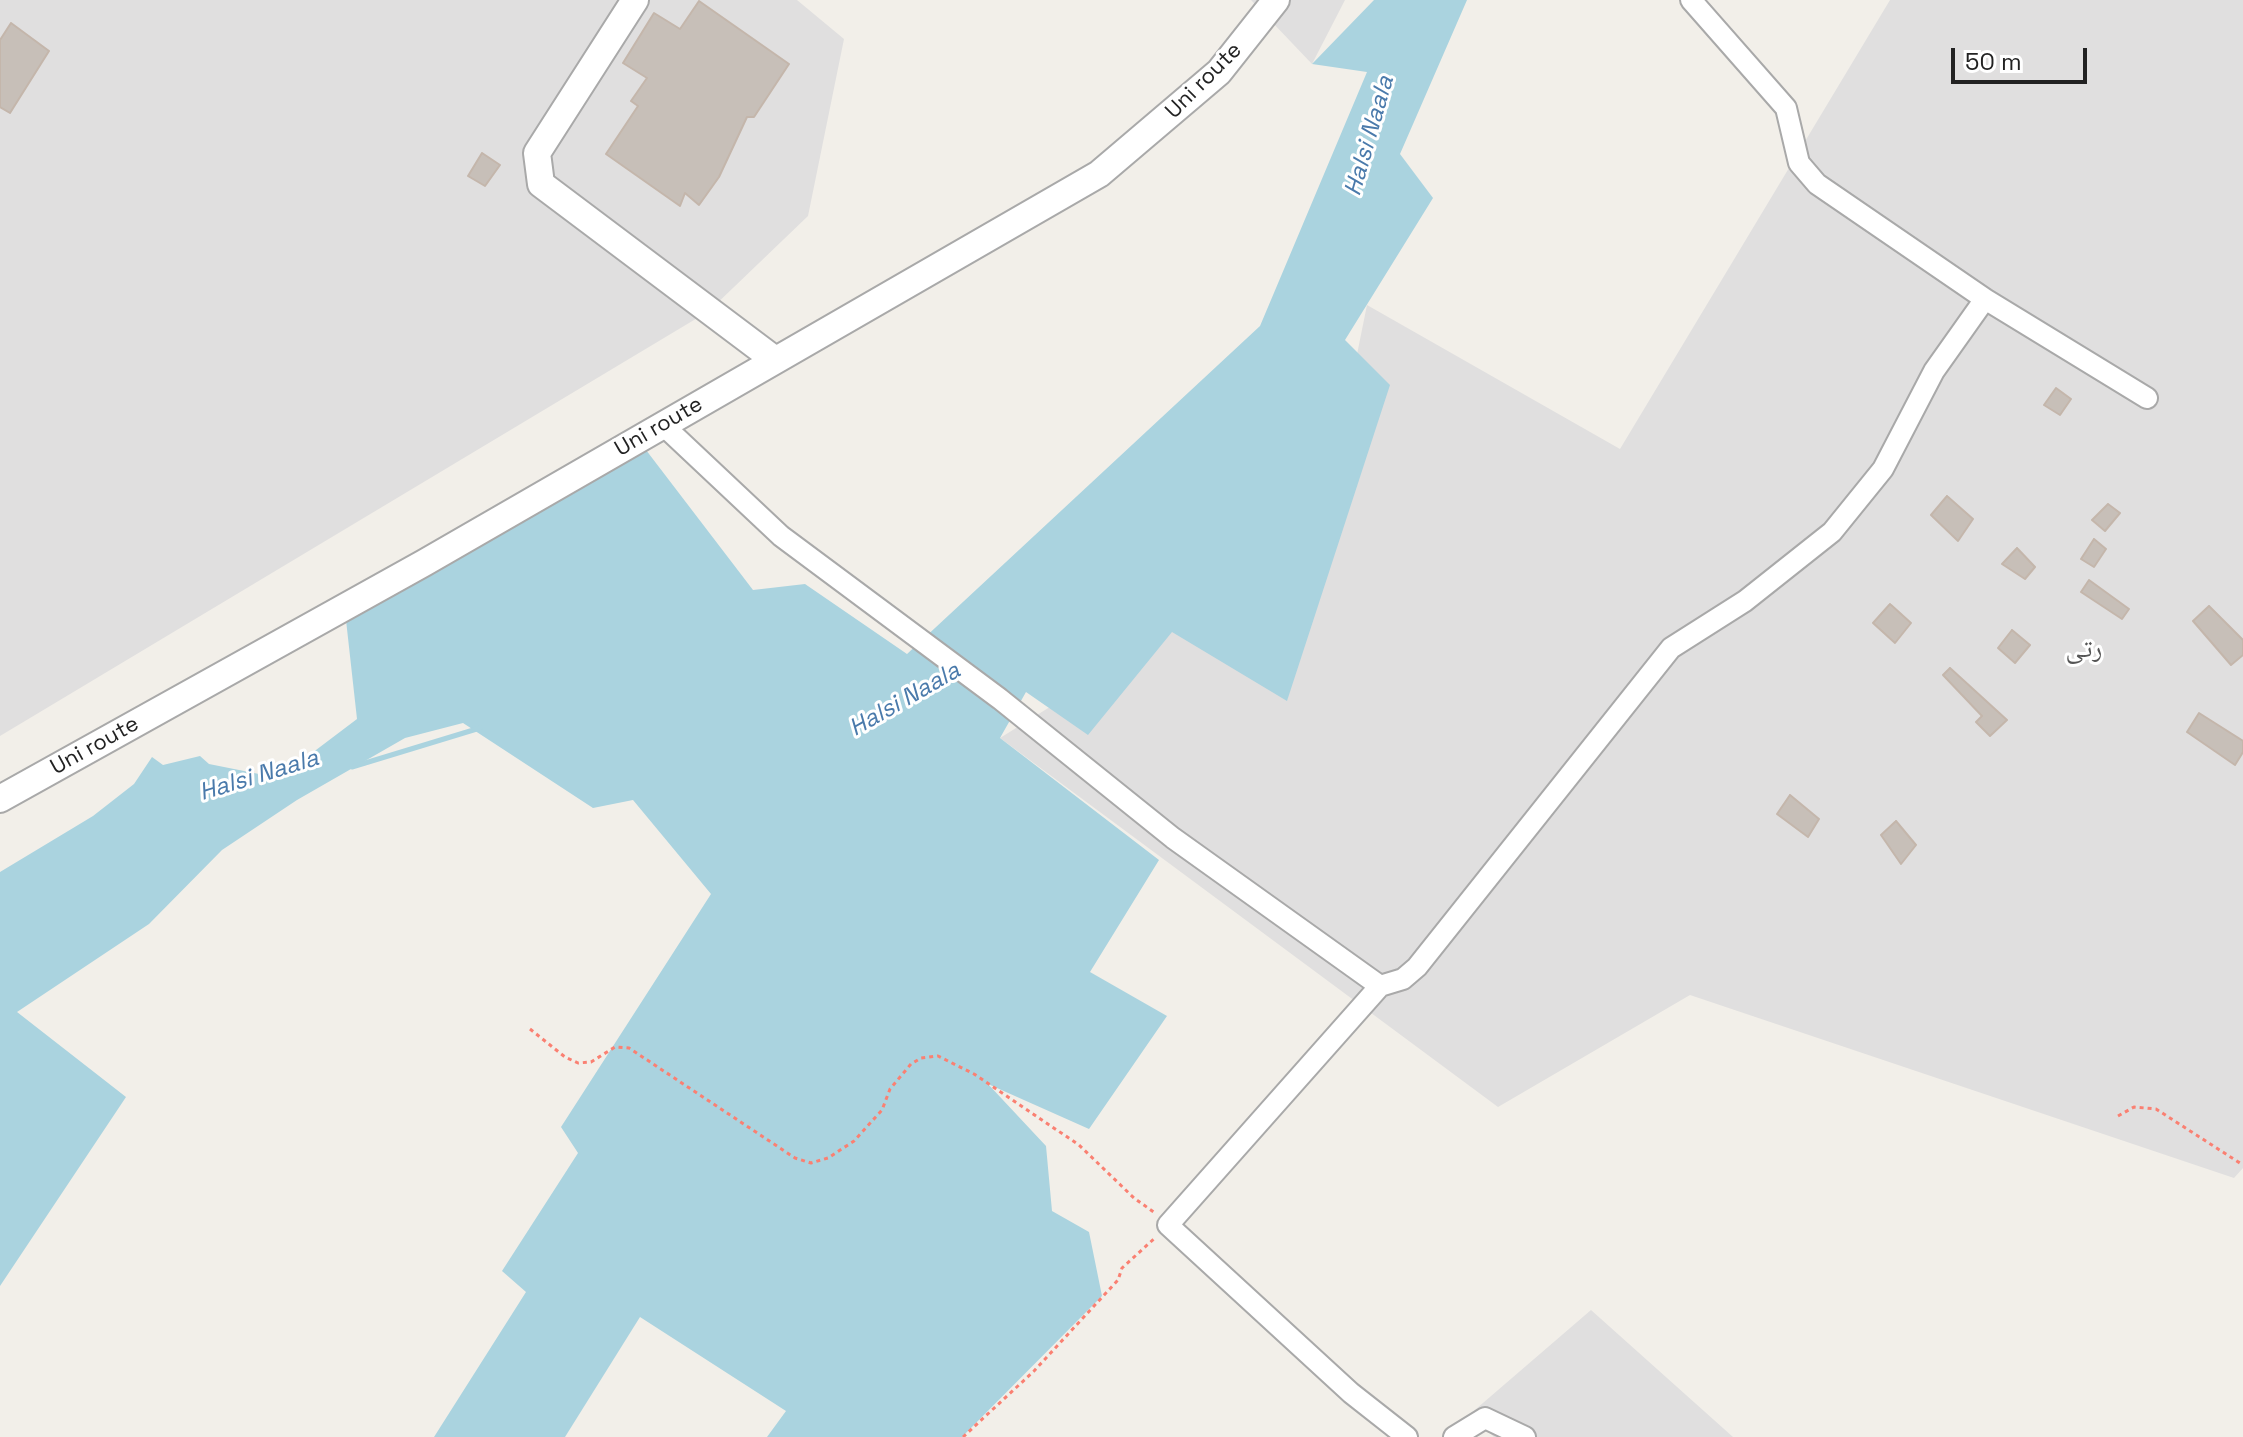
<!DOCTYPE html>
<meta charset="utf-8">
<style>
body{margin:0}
#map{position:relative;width:2243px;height:1437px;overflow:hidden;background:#f2efe9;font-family:"Space Grotesk",sans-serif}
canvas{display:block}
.scale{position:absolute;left:1951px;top:48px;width:136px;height:36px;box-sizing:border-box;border:4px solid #222;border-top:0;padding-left:10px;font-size:24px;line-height:28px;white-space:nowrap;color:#222;-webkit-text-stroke:6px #fff;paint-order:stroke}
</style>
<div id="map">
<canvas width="2243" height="1437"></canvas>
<div class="scale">50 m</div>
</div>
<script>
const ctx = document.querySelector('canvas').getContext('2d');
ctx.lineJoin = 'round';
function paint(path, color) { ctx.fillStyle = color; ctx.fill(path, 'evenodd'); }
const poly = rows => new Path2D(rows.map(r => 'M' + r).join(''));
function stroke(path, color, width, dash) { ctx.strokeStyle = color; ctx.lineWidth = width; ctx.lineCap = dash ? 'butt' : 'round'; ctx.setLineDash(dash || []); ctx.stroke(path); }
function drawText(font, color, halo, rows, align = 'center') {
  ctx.font = font + ' "Space Grotesk","Noto Naskh Arabic",sans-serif'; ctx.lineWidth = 6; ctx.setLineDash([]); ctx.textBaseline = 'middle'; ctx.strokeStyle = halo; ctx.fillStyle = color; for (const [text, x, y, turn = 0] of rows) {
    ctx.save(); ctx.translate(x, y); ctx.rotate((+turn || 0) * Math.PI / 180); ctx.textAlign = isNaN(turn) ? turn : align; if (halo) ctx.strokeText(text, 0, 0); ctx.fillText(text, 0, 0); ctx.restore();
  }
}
paint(poly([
 [0,0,797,0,844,39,808,216,709,311,0,736],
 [1251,0,1345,0,1312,64],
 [1890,0,2243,0,2243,1168,2234,1178,1690,995,1498,1107,1000,738,1172,631,1287,700,1367,305,1620,449],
 [1591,1310,1733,1437,1494,1437,1469,1415]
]), '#e0dfdf');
paint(poly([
 [1374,0,1467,0,1400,154,1433,198,1345,340,1390,385,1287,701,1172,632,1088,735,1026,692,1000,738,1159,860,1090,972,1167,1016,1089,1129,988,1084,1046,1146,1052,1211,1089,1232,1102,1296,962,1437,767,1437,786,1411,640,1317,565,1437,434,1437,526,1292,502,1271,578,1153,561,1127,711,894,633,800,593,808,463,723,405,738,297,800,222,850,149,924,17,1012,126,1097,0,1286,0,872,93,816,134,784,152,757,163,765,200,756,209,764,279,778,357,719,346,620,646,450,753,590,805,584,907,654,1260,326,1367,72,1312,64]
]), '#aad3df');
stroke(poly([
 [352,767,480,728]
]), '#aad3df', 5);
const building = poly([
 [699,1,789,64,754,117,747,117,719,177,699,205,685,193,680,206,606,154,638,106,631,101,647,78,623,63,654,13,680,29,699,1],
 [11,23,49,51,10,113,0,107,0,40,11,23],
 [482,153,500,165,485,186,468,176,482,153],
 [2056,388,2071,399,2060,415,2044,405,2056,388],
 [1947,496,1973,519,1958,541,1931,515,1947,496],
 [2108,504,2120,513,2105,531,2092,520,2108,504],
 [2094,539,2106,549,2094,567,2081,559,2094,539],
 [2017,548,2035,567,2025,579,2002,564,2017,548],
 [2089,580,2129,609,2122,619,2081,592,2089,580],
 [1890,604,1911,623,1895,643,1873,623,1890,604],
 [2209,606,2243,640,2243,655,2231,665,2193,621,2209,606],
 [2012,630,2030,645,2015,663,1998,648,2012,630],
 [1950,668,2007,720,1990,736,1976,722,1982,716,1943,675,1950,668],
 [2199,713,2243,741,2243,752,2235,765,2187,732,2199,713],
 [1790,795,1819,819,1808,837,1777,814,1790,795],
 [1896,821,1916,845,1901,864,1881,835,1896,821]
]);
paint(building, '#c7bfb8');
stroke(building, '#c4b6ab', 2);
const minor = poly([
 [1691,0,1786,108,1799,163,1817,184,1985,299,2147,398],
 [663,425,781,536,1000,699,1173,838,1380,986,1168,1225,1351,1393,1407,1437],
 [1380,986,1403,979,1417,967,1671,648,1745,601,1832,532,1883,469,1934,371,1985,299],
 [1454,1437,1485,1418,1525,1437]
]);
const tertiary = poly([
 [635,0,537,153,541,184,775,360],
 [0,799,424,563,1099,174,1219,72,1276,0]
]);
stroke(minor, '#a9a9a9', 24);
stroke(tertiary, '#a9a9a9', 30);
stroke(poly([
 [530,1029,565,1057,578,1063,591,1062,615,1047,629,1048,795,1158,811,1163,828,1158,854,1141,882,1110,890,1089,911,1064,921,1058,938,1056,974,1074,1079,1145,1134,1198,1155,1213],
 [2118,1116,2134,1107,2156,1109,2243,1165],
 [963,1437,1034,1371,1118,1280,1122,1268,1156,1237]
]), '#fa8072', 3, [4, 4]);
stroke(minor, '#fff', 20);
stroke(tertiary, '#fff', 26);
drawText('22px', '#222', '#fff', [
 ["Uni route",1204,81,-45],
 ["Uni route",659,427,-30],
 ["Uni route",95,746,-29]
]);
drawText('italic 24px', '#4a7aab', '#fff', [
 ["Halsi Naala",1370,136,-74],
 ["Halsi Naala",905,700,-30],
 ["Halsi Naala",259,776,-17]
]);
drawText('26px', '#555', '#fff', [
 ["رتی",2084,650]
]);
</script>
